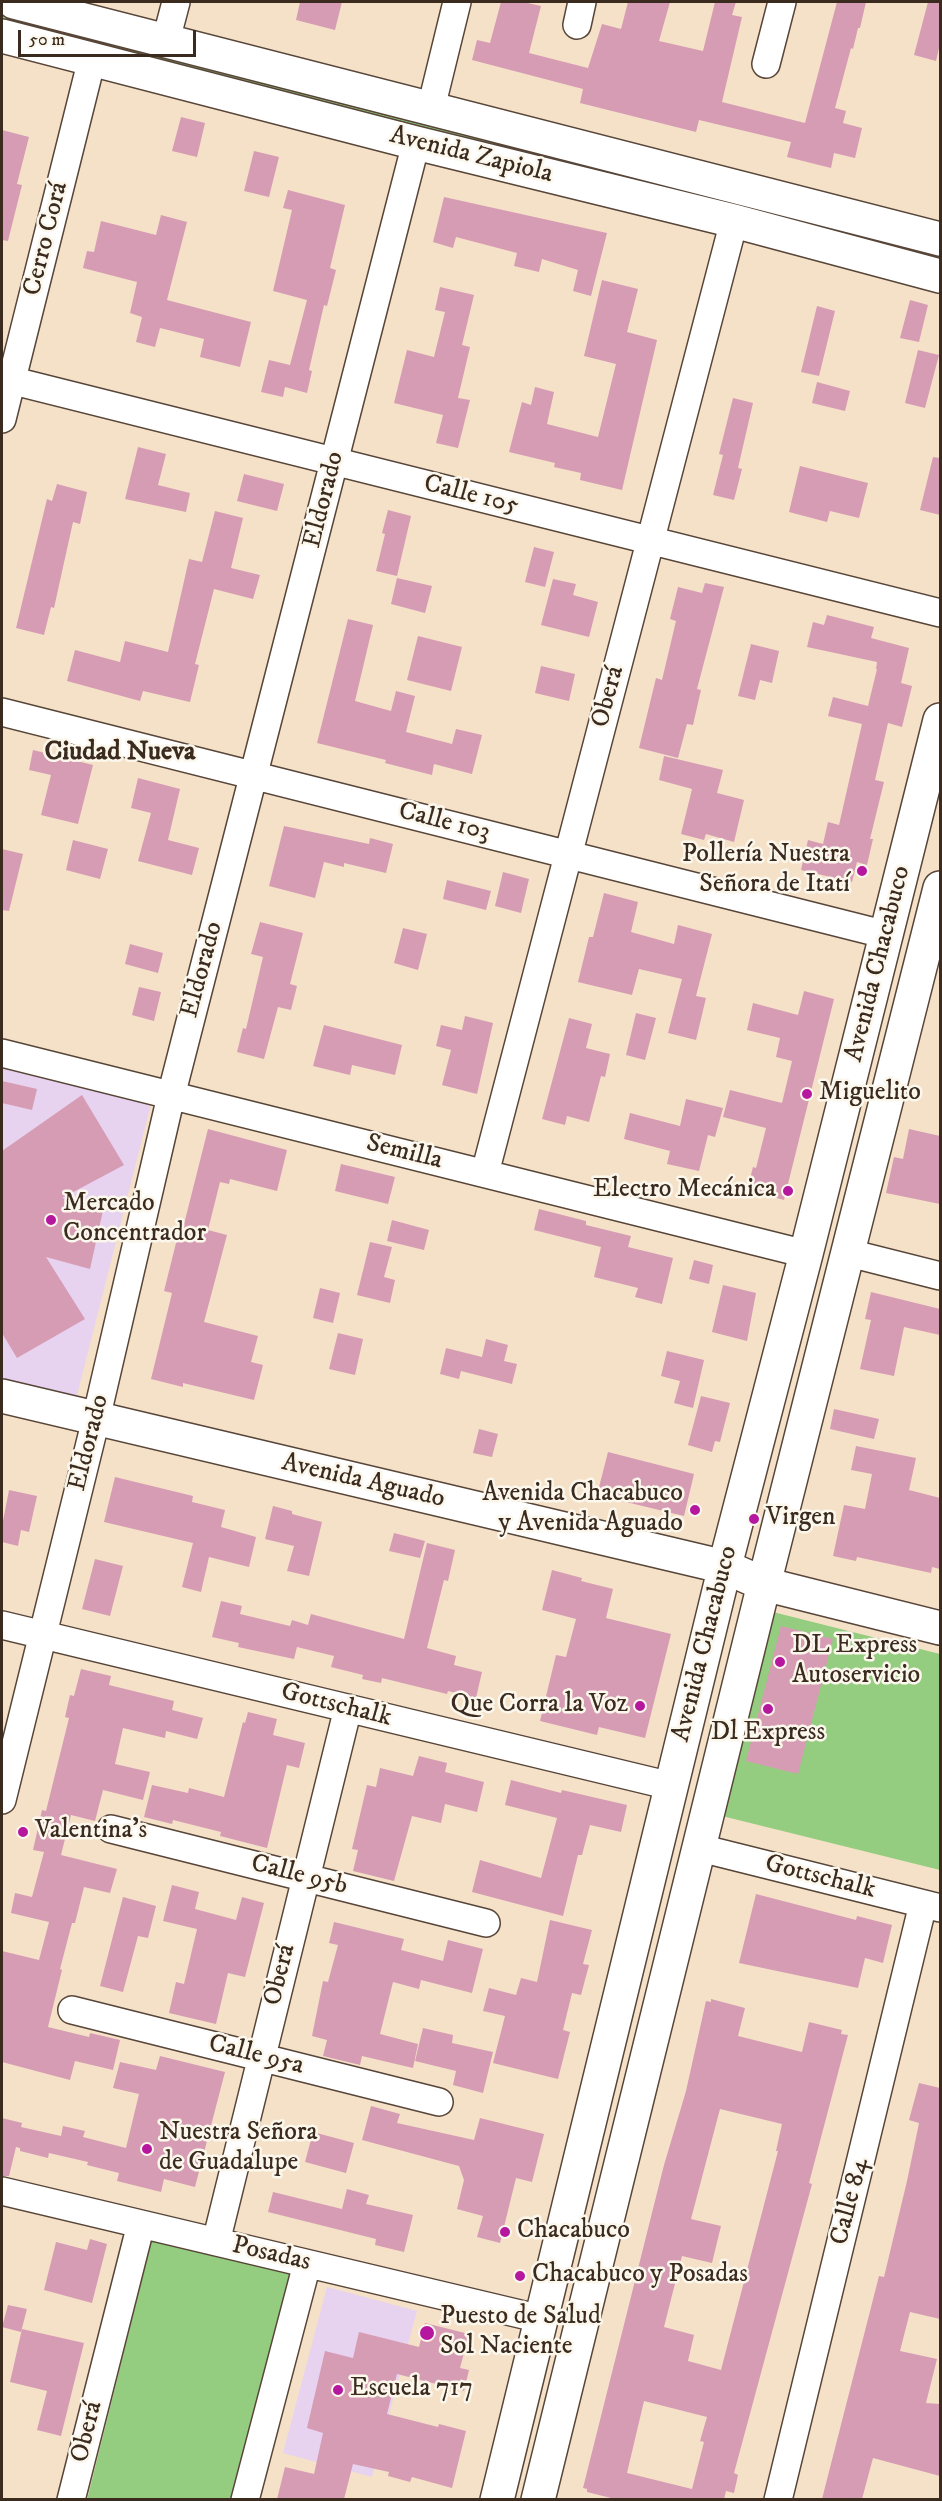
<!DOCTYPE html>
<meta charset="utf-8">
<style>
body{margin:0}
#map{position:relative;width:942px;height:2501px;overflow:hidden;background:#f5e1c8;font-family:"IM FELL DW Pica",serif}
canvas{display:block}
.frame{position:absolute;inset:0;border:3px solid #3b2a1e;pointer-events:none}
.scale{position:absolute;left:18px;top:30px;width:178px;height:27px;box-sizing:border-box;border:3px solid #3b2a1e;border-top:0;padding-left:8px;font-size:18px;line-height:21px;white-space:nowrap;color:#3b2a1e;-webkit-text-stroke:4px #fbf7ec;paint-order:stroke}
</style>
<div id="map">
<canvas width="942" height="2501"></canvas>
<div class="frame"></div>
<div class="scale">50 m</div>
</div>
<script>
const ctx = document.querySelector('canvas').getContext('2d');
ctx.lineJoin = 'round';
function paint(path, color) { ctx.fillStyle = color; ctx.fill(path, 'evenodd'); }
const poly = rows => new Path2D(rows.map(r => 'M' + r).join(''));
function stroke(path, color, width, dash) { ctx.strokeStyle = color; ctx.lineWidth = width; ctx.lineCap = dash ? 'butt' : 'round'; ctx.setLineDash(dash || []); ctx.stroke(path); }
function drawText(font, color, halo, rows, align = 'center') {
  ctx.font = font + ' "IM FELL DW Pica",serif'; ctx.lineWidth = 5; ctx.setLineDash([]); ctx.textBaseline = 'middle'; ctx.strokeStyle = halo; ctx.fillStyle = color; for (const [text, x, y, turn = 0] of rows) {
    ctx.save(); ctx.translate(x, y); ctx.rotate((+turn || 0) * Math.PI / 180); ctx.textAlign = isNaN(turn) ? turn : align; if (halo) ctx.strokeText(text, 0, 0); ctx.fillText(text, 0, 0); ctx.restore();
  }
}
paint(poly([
 [2,1066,151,1104,76,1399,2,1380],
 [327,2287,417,2311,372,2477,283,2453]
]), '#e7d2ef');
paint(poly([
 [2,9,940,251,940,263,2,27],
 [773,1612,940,1654,940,1870,722,1816],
 [154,2231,292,2265,234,2499,87,2500]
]), '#94cd80');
paint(poly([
 [300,2,342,2,335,30,296,20],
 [501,2,523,2,541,6,529,53,588,68,602,24,621,29,628,2,670,2,659,41,703,51,715,2,736,2,732,15,742,17,722,102,805,123,837,2,866,2,860,28,858,28,853,49,851,48,835,108,846,111,843,123,862,128,855,158,834,153,831,168,787,157,791,142,699,120,696,132,580,103,583,89,472,60,477,40,490,43],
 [928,2,940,2,940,44,936,61,914,55],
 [181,117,205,123,197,157,172,151],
 [2,130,29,137,17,184,22,185,8,241,2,240],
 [254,151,279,157,269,197,244,191],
 [288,190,345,205,330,268,336,270,327,306,324,305,309,370,312,371,307,393,285,387,283,397,261,392,269,360,290,365,307,300,273,291,292,210,283,208],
 [444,197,607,233,591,296,573,291,578,270,542,259,539,272,514,266,517,253,456,237,453,248,433,242],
 [161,215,187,222,167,300,251,322,240,367,200,357,204,339,160,328,155,347,136,342,142,317,130,313,137,282,83,268,87,251,94,252,101,221,156,235],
 [602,280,638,289,627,332,657,340,622,490,580,480,581,473,554,467,555,463,509,452,522,402,531,405,535,387,554,392,547,424,598,437,616,364,584,356],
 [440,287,474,295,462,345,470,347,458,398,470,400,458,448,436,443,443,415,394,403,407,350,434,357,445,312,435,310],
 [910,300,928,305,919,342,900,338],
 [817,306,835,311,819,376,801,372],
 [918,350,939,355,925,408,905,403],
 [817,382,850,391,845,411,812,403],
 [733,398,753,403,738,468,742,469,734,500,713,495,723,455,719,454],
 [138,447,166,454,158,485,190,493,186,512,125,499],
 [933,457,940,458,940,515,920,510],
 [800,466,868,483,859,518,830,511,827,522,789,512],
 [244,474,284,484,277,511,237,501],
 [57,484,87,492,80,524,73,522,54,608,51,607,44,635,16,628,47,499,52,501],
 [388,510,411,516,397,576,376,571,385,534,382,533],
 [215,511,243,518,231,568,260,575,253,599,214,589,195,664,199,665,190,702,143,691,140,701,67,681,75,650,120,662,125,641,168,652,189,559,202,562],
 [534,547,554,552,545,587,525,582],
 [397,578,432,586,425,613,391,604],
 [553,579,576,584,573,595,598,602,589,637,541,625],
 [705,583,724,587,697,689,701,690,693,725,687,724,678,758,639,748,656,678,662,680,676,621,670,619,678,587,702,593],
 [827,615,874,627,871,638,909,648,901,683,912,686,902,727,888,723,875,780,884,782,870,839,873,839,867,865,857,862,852,882,801,870,808,840,823,844,828,822,839,825,862,724,828,716,833,697,868,706,877,669,876,669,877,662,807,647,813,622,824,625],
 [348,619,373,625,355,701,391,711,396,691,415,696,406,732,452,744,456,729,482,735,472,774,434,764,432,775,385,763,386,760,317,743],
 [418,636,462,647,451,691,407,680],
 [751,644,779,651,772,683,760,680,755,700,738,696],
 [541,666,575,674,569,701,535,693],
 [33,750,93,765,78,824,41,815,51,775,29,770],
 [664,756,723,770,717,793,744,800,734,842,706,834,704,840,681,834,692,789,659,780],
 [138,778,180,789,168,840,199,848,192,875,138,861,151,813,131,808],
 [284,826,369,844,370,838,393,844,386,873,344,863,344,867,324,862,315,898,269,886],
 [73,840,108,849,100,879,66,870],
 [2,849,23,854,9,911,2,910],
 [503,872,529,879,521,913,495,906],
 [447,880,491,891,486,910,443,899],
 [604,893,638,902,631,932,674,944,678,925,712,934,696,996,706,998,696,1040,668,1033,682,979,639,969,632,995,578,982,589,937,593,937],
 [260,922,303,933,290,984,297,986,291,1010,278,1007,264,1059,237,1052,243,1028,246,1029,263,957,251,954],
 [403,928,427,934,418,970,394,963],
 [130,944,163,953,158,973,125,964],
 [139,987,161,992,154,1021,132,1015],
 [804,991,834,999,784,1200,747,1190,753,1167,756,1168,766,1128,723,1117,730,1090,782,1103,792,1061,776,1057,780,1038,747,1030,753,1003,798,1015],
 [636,1013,656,1018,645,1060,626,1055],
 [465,1016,493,1023,477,1094,442,1085,451,1050,436,1046,441,1025,462,1030],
 [569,1018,592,1024,586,1048,610,1054,605,1077,601,1076,589,1122,567,1116,565,1125,542,1119],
 [324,1025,402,1045,395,1075,352,1065,350,1075,313,1066],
 [2,1081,37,1089,32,1110,2,1103],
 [82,1095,124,1165,62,1198,104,1206,90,1269,46,1257,85,1319,17,1358,2,1333,2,1151],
 [686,1099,723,1108,715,1137,708,1135,699,1171,667,1164,670,1151,624,1139,630,1113,680,1126],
 [208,1129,287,1150,277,1191,230,1179,229,1184,220,1182,208,1230,227,1235,204,1322,258,1336,251,1362,263,1365,254,1400,183,1383,183,1387,151,1379,172,1293,164,1291,178,1235,181,1236],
 [909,1129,940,1136,940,1204,886,1193,894,1157,903,1159],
 [341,1164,395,1177,388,1204,335,1191],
 [539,1209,586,1221,586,1225,631,1236,628,1247,673,1258,662,1304,635,1297,638,1288,594,1277,601,1247,534,1230],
 [392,1220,429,1230,424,1250,387,1241],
 [370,1242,392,1247,384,1277,395,1280,390,1303,357,1295],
 [694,1260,713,1265,709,1284,689,1279],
 [723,1285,756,1293,747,1341,712,1332],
 [320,1288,340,1293,333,1323,313,1318],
 [871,1292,940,1309,940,1335,904,1327,894,1376,860,1369,871,1320,865,1319],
 [338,1333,363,1339,355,1375,329,1369],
 [486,1339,508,1345,504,1361,517,1364,512,1384,461,1371,459,1379,440,1374,446,1348,482,1357],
 [667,1351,704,1360,693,1408,674,1403,680,1381,661,1376],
 [701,1396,730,1403,720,1442,715,1441,712,1452,688,1445],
 [834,1409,879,1419,874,1439,830,1429],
 [479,1429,498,1434,492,1457,473,1453],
 [856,1446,916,1458,909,1490,940,1498,940,1569,932,1567,931,1573,857,1557,856,1561,833,1556,844,1505,865,1509,872,1474,851,1470],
 [608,1452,694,1474,684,1516,597,1495],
 [115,1477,193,1496,192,1502,225,1510,221,1527,256,1537,249,1567,209,1557,201,1592,182,1587,193,1543,104,1522],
 [9,1490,37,1496,29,1532,21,1530,18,1546,2,1542,2,1526],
 [273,1506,292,1511,292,1514,322,1522,309,1576,287,1571,294,1546,265,1539],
 [394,1533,425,1541,420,1558,389,1551],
 [427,1543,455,1550,448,1581,444,1580,427,1648,456,1656,454,1665,482,1672,476,1698,448,1691,447,1694,382,1678,381,1683,362,1679,363,1675,331,1667,334,1656,297,1647,294,1659,238,1647,239,1643,212,1637,221,1601,242,1606,240,1614,290,1626,292,1620,308,1625,311,1614,404,1639],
 [95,1559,123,1566,110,1616,82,1609],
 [552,1570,582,1578,581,1581,613,1589,606,1618,671,1634,645,1738,599,1727,597,1735,540,1721,556,1655,566,1657,576,1619,542,1610],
 [781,1626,833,1639,798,1774,746,1761],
 [81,1669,111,1676,109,1685,174,1701,172,1710,203,1718,197,1739,166,1731,165,1738,123,1728,115,1764,150,1772,143,1800,103,1790,95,1821,71,1815,61,1855,117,1869,110,1893,84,1887,75,1923,72,1923,60,1969,62,1970,48,2027,89,2037,90,2033,120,2040,113,2070,75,2061,70,2080,2,2062,2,1951,39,1960,49,1922,11,1913,15,1893,32,1897,44,1852,33,1850,42,1810,46,1811,69,1718,65,1717,70,1695,74,1696],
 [248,1712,277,1719,273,1735,305,1743,299,1768,287,1765,267,1848,220,1836,221,1832,173,1820,172,1824,144,1817,152,1785,188,1793,189,1788,224,1797,243,1722,245,1723],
 [419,1756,447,1763,445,1772,484,1782,477,1812,445,1804,441,1823,412,1816,394,1881,353,1871,358,1850,352,1849,367,1785,376,1787,380,1768,413,1776],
 [511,1780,561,1793,562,1790,627,1805,621,1832,590,1825,582,1855,578,1855,563,1916,472,1892,480,1860,541,1878,557,1818,505,1805],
 [172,1885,199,1892,195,1909,236,1920,242,1897,264,1903,245,1977,228,1973,216,2024,169,2013,176,1982,184,1984,197,1929,163,1921],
 [756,1894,856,1920,857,1916,892,1925,883,1963,865,1958,858,1988,739,1963],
 [123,1897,156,1906,148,1938,138,1936,123,1992,100,1986],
 [550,1920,592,1930,583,1964,589,1965,581,1995,572,1993,563,2030,570,2032,558,2079,493,2063,505,2016,483,2011,489,1988,516,1995,521,1978,537,1982],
 [334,1922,404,1939,401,1950,443,1961,448,1940,483,1949,472,1993,421,1980,419,1989,393,1982,380,2034,418,2044,413,2068,362,2056,360,2065,323,2056,327,2040,312,2036,323,1981,328,1982,338,1945,329,1943],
 [711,1999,745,2008,738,2036,802,2052,809,2022,842,2030,841,2034,848,2035,809,2183,812,2184,734,2473,738,2475,734,2493,726,2491,724,2499,615,2499,587,2492,587,2489,583,2488,664,2165,686,2091,706,2001,711,2002],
 [720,2109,782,2124,776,2151,778,2151,721,2370,688,2361,694,2335,664,2327,682,2256,712,2263,721,2226,691,2219],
 [644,2401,707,2417,700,2441,704,2442,692,2489,627,2473],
 [423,2028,453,2035,452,2043,493,2052,483,2093,453,2085,456,2071,415,2061],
 [160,2056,225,2072,195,2187,164,2179,161,2192,117,2181,119,2173,87,2165,88,2162,49,2153,48,2158,20,2151,20,2148,16,2147,9,2176,2,2176,2,2118,22,2123,21,2127,61,2136,63,2126,85,2131,83,2137,126,2148,139,2094,113,2088,120,2062,156,2070],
 [919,2083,940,2088,940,2319,910,2312,900,2351,937,2359,926,2403,940,2404,940,2476,873,2458,862,2499,822,2499,879,2276,884,2277,907,2181,919,2123,909,2120],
 [371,2106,400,2114,397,2123,474,2140,480,2118,544,2134,532,2182,516,2178,500,2243,477,2237,483,2216,457,2209,464,2180,459,2166,362,2140],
 [313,2132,354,2143,346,2173,305,2162],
 [347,2189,369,2195,366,2204,413,2215,404,2252,375,2245,376,2239,268,2212,273,2192,342,2209],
 [90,2239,107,2244,92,2303,44,2290,56,2242,87,2250],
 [8,2305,27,2309,21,2332,2,2327],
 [425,2323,469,2334,460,2368,469,2370,464,2391,397,2374,387,2414,438,2427,439,2424,466,2431,452,2488,412,2477,410,2482,388,2476,389,2472,353,2464,344,2499,277,2499,285,2467,314,2474,323,2433,307,2428,325,2351,353,2358,359,2332,419,2347],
 [22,2329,84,2343,61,2436,37,2430,47,2391,10,2382]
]), '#d69cb4');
const minor = poly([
 [577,25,582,2],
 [166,40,176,2],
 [766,64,782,2],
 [431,108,457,2],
 [2,378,940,613],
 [2,419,92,59],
 [2,712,887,935],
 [2,1053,806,1254],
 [485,1173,734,221],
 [849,1253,940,1276],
 [2,1625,671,1786],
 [2,1800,96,1419,171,1096,416,143],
 [111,1829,486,1923],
 [700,1848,940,1908],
 [72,2010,439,2102],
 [2,2191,541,2319],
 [216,2242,348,1708],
 [71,2500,141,2224],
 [245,2500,307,2264],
 [778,2500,923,1904]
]);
const secondary = poly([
 [14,2,940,239],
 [2,36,416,143,734,221,940,276],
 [2,1396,725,1567,764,1584,940,1628]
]);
const primary = poly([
 [497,2500,728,1554,806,1254,940,720],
 [538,2500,764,1584,940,888]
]);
stroke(minor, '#574538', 30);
stroke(secondary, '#574538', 36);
stroke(primary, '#574538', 36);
stroke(minor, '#fff', 27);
stroke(secondary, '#fff', 33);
stroke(primary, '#fff', 33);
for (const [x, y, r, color] of [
 [862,871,6,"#b5179e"],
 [807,1094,6,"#b5179e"],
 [788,1191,6,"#b5179e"],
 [51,1220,6,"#b5179e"],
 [695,1510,6,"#b5179e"],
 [754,1519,6,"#b5179e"],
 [780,1662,6,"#b5179e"],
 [640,1706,6,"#b5179e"],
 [768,1709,6,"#b5179e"],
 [23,1832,6,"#b5179e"],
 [147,2149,6,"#b5179e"],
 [505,2232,6,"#b5179e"],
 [520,2276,6,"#b5179e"],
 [427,2333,8,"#b5179e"],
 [338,2390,6,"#b5179e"]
]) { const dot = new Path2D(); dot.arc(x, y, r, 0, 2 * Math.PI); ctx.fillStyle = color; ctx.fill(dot); stroke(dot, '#fbf7ec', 2); }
drawText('26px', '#3b2a1e', '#fbf7ec', [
 ["Avenida Zapiola",471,156,14],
 ["Cerro Corá",47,239,-76],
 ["Calle 105",471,496,14],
 ["Eldorado",325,500,-76],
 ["Oberá",609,697,-75],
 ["Calle 103",444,823,14],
 ["Avenida Chacabuco",879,964,-76],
 ["Eldorado",203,970,-75],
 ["Semilla",404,1153,14],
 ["Eldorado",90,1443,-76],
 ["Avenida Aguado",363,1482,13],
 ["Avenida Chacabuco",706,1644,-76],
 ["Gottschalk",336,1706,14],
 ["Calle 95b",299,1876,14],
 ["Gottschalk",820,1878,14],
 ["Oberá",281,1975,-76],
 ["Calle 95a",256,2056,14],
 ["Calle 84",851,2202,-76],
 ["Posadas",271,2255,13],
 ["Oberá",88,2432,-76]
]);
drawText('26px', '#3b2a1e', '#fbf7ec', [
 ["Pollería Nuestra",850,856,"right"],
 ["Señora de Itatí",850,886,"right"],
 ["Miguelito",819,1094],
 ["Electro Mecánica",776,1191,"right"],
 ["Mercado",63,1205],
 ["Concentrador",63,1235],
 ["Avenida Chacabuco",683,1495,"right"],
 ["y Avenida Aguado",683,1525,"right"],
 ["Virgen",766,1519],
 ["DL Express",792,1647],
 ["Autoservicio",792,1677],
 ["Que Corra la Voz",628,1706,"right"],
 ["Dl Express",768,1734,"center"],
 ["Valentina's",35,1832],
 ["Nuestra Señora",159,2134],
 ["de Guadalupe",159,2164],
 ["Chacabuco",517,2232],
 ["Chacabuco y Posadas",532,2276],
 ["Puesto de Salud",440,2318],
 ["Sol Naciente",440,2348],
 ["Escuela 717",350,2390]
], 'left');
drawText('bold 27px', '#3b2a1e', '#fbf7ec', [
 ["Ciudad Nueva",120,753]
]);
</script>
